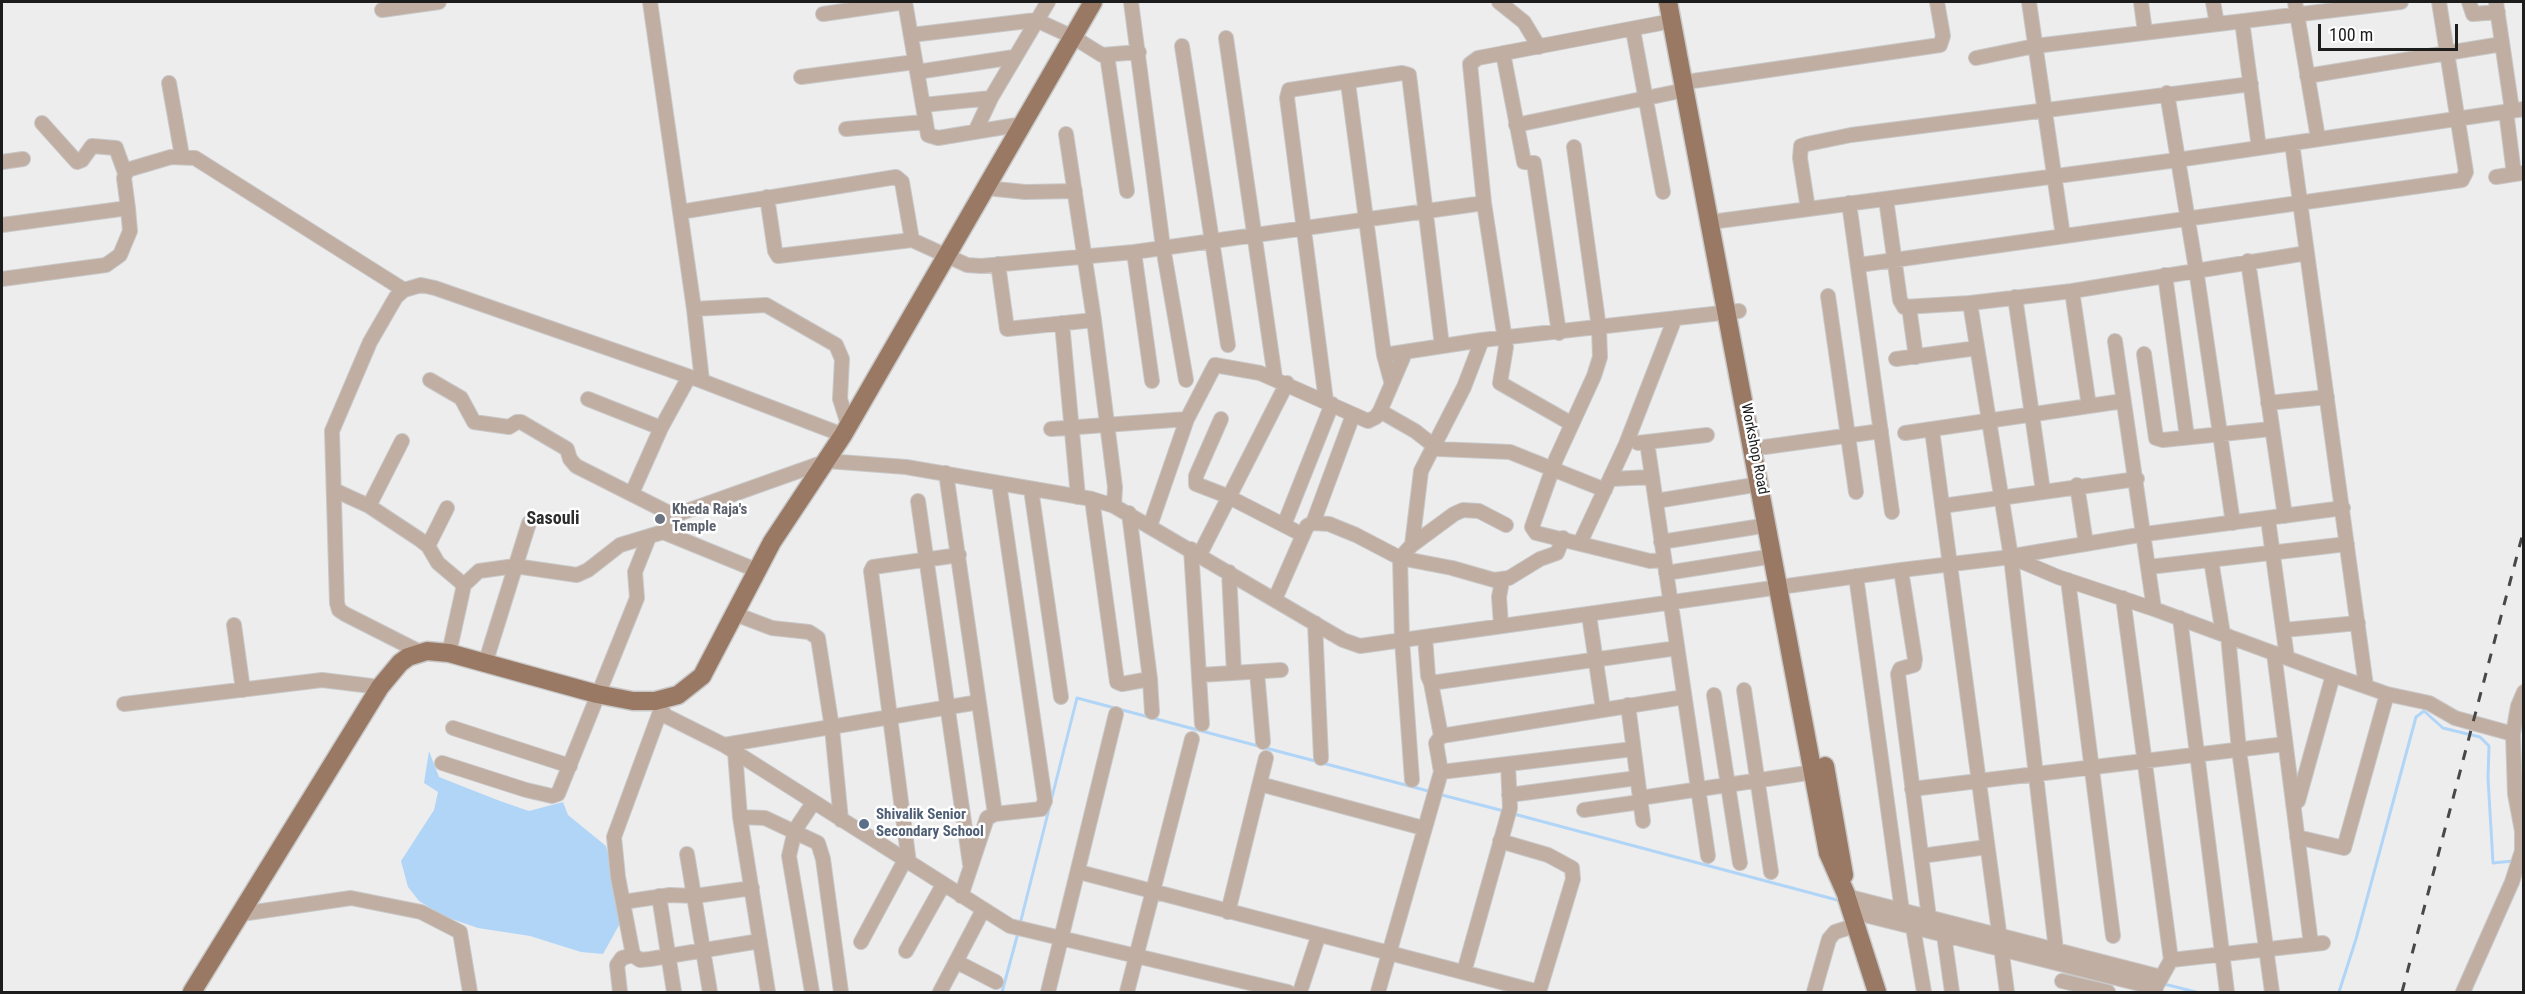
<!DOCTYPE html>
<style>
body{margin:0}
#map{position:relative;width:2525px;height:994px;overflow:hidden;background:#ededee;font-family:"Roboto Condensed",sans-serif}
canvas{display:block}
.frame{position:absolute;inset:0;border:3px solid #1d1d1d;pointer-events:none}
.scale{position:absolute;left:2318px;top:24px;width:140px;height:27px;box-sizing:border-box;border:3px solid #1d1d1d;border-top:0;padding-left:8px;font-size:18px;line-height:21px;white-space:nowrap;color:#1d1d1d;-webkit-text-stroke:4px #fff;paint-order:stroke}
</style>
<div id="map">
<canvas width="2525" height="994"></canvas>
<div class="frame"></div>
<div class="scale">100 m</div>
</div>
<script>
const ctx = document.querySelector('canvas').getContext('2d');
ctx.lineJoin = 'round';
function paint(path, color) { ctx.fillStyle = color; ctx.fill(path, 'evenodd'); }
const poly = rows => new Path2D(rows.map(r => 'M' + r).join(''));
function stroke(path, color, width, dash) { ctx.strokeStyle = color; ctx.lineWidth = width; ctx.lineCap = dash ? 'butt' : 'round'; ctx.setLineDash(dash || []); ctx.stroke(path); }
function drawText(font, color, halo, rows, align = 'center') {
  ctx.font = font + ' "Roboto Condensed",sans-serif'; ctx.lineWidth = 5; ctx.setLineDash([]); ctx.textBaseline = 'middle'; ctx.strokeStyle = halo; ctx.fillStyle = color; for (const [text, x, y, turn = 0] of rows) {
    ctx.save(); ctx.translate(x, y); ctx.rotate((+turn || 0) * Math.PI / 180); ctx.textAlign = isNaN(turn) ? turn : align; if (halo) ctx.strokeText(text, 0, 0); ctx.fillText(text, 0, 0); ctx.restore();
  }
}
paint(poly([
 [429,751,439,777,500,801,529,811,563,802,568,815,606,846,623,918,603,954,581,952,530,936,478,928,443,916,419,901,408,887,401,861,434,810,438,792,424,783]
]), '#b1d5f7');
stroke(poly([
 [1438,794,1504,811],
 [1514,814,1841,901],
 [1876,911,1890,914],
 [1020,924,1077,698,1432,792],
 [2164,984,2196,992],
 [1002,992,1018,933],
 [2339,992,2356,939,2416,717,2424,711,2443,728,2480,737,2489,746,2488,778,2493,863,2513,861]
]), '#b1d5f7', 3);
const minor = poly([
 [650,2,694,309,702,381],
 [905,2,928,135,938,138,1023,124],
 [1131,2,1163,247,1186,380],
 [1499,2,1524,22,1539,47],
 [2029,2,2063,236],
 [2141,2,2145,32],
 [2213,2,2217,24],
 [2295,2,2318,138],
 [2469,2,2473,14,2498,12],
 [2496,2,2512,110],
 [382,10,439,2],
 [823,14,905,2],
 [2242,21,2259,148],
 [1633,30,1663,192],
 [911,35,1036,20,1073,37,1102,55,1139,52],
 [1226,38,1275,378],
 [1182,46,1228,345],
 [1503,53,1524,162,1534,163,1559,333],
 [1107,55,1127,191],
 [1976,58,2035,46,2401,2],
 [917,72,1014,57],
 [2307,76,2502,44],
 [801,77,915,62],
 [1693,81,1940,45,1943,36,1937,2],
 [169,83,182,156],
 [1348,83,1384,355,1391,381],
 [2167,93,2196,269,2233,523],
 [923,105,991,98],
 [2506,111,2514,174],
 [42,123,77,162,82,160,92,146,116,148,125,173],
 [1516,125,1685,90],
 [846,129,924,122],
 [975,132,991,98,1048,2],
 [1066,134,1094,320,1115,487,1114,506],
 [2292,143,2366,686],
 [1574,147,1599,328,1600,357,1594,376,1556,459,1532,527,1536,533,1650,561,1664,560],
 [2,162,23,159],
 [2496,177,2521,173],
 [986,188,1025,192,1075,191],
 [767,197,775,251,778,256,912,240],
 [1886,199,1900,300,1904,307,1970,303,2072,291,2307,253],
 [1849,203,1892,512],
 [128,208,124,178,127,170,171,157,195,158,404,290],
 [1808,209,1800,158,1801,146,1807,144,1851,135,2251,84],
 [680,212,896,177,902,182,912,240,967,265,981,266,1134,252,1484,203],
 [1711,222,2177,160,2524,109],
 [2,225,128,208,130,231,120,255,106,265,2,279],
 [1134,252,1152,381],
 [2248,261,2285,516],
 [998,264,1007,329,1094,320],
 [1859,265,2462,180,2466,172,2439,2],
 [2165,275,2187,437],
 [2072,291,2089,406],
 [1828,296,1856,492],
 [2015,297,2043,491],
 [1970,303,2011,557,2056,950],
 [1909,307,1916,357],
 [694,309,766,305,836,345,842,359,840,399,848,424],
 [1062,323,1078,497],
 [2115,341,2154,609],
 [2144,354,2156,438,2163,440,2271,429],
 [1384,355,1482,340,1739,311],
 [1896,359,1977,348],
 [430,380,461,398,474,422,509,427,517,422,521,422,567,449,570,459,576,466,675,516],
 [588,399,661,428],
 [1326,401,1287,98,1289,90,1402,73,1409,75,1442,346],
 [2268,403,2327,397],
 [1380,411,1415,431,1438,449,1510,452,1605,490],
 [1221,419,1196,476,1196,484,1227,496,1303,535],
 [1572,424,1500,383,1506,347,1484,203,1470,64,1478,58,1672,21],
 [1051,429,1187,419],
 [1932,430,2007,992],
 [1905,433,2123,401],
 [1647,442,1708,856],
 [1638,443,1707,435],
 [1765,447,1881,431],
 [946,473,995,814],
 [1611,479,1652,477],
 [2077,485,2086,544],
 [1031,489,1061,697],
 [334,490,369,506,419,539,428,546,438,563,464,585],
 [632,493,661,428,689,377],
 [1092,499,1117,682,1122,684,1150,679],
 [918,501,970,864],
 [1656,501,1760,484],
 [369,506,402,441],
 [1942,506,2137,479],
 [1129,513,1150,679,1152,712],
 [2268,519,2287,658],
 [1313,523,1353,415],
 [1284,525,1332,404],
 [1150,526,1187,419,1215,365,1260,373,1368,421,1376,417,1380,411,1405,353],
 [663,532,756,570],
 [1661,542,1768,525],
 [1580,543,1626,444,1675,318],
 [1412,545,1421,471,1464,387,1482,340],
 [428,546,447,508],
 [1191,549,1202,724],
 [1200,554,1287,383],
 [2013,556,2145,534,2343,508],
 [2211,560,2223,634],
 [2149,567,2347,544],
 [1901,570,1915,659,1914,665,1900,669,1898,674,1929,918],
 [1229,572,1234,673],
 [1666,573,1774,556],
 [1856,576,1902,911],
 [2068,580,2113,936],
 [2123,598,2171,960],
 [1275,599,1307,526,1313,523,1329,524,1356,535,1400,558,1452,568,1494,580,1509,578,1540,559,1557,553,1563,538],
 [735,614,772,628,809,632,818,638,832,728,841,820],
 [1589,615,1603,709],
 [2180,618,2227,992],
 [1315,623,1321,758],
 [234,625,243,690],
 [1501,625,1499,597,1502,581],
 [2284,630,2358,623],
 [2228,636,2239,750,2272,992],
 [1425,637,1428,676,1431,683,1677,648],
 [420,652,345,614,339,610,337,603,332,431,370,342,396,297,404,290,421,285,435,288,702,381,843,435],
 [449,653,464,585,479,571,515,566,577,575,588,570,620,545,663,532,681,513,827,461,906,467,1092,499,1114,506,1343,640,1360,646,1901,570,2011,557,2058,577,2154,609,2333,675,2387,694,2429,703,2455,718,2513,734,2515,794,2522,831,2522,851,2512,882,2463,992],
 [2274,653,2311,944],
 [485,664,529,523],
 [1257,672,1263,742],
 [1200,675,1281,670],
 [1431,683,1441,736,1436,743,1441,772],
 [1744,690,1771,872],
 [1714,695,1740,863],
 [655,701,666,716,724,745,1010,926,1288,992],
 [124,704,322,680,380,687],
 [1628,705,1643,821],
 [660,712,614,837,618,877,633,955,640,960,650,959,760,941],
 [453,728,570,766],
 [2513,734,2518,706,2524,692],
 [1441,736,1684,697],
 [724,745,979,702],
 [735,752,740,817,768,992],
 [442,763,526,790,552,796,558,794,637,598,635,572,649,537],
 [1412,780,1402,640,1400,558,1412,545,1454,514,1463,510,1479,511,1506,525],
 [1260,784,1423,828],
 [1912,789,2285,744],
 [1509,795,1637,778],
 [1640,798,1814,772],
 [2293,804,2298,801,2333,675],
 [1584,810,1640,802],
 [740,817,765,818,818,843,823,859,841,992],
 [2297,837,2344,848,2387,694],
 [1500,841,1548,855,1572,868,1573,879,1539,992],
 [687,854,710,992],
 [1921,856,1987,847],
 [909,863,871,571,873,567,959,555],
 [1079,872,1539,992],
 [659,896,674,992],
 [961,896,987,818,995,814,1041,809,1045,801,999,483],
 [1846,896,2161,977],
 [623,902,670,895,695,896,752,888],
 [1849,911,2156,988],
 [1228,912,1266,758],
 [241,914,351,898,421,912,460,932,470,992],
 [1913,927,1924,992],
 [1944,935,1952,992],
 [861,942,905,860],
 [906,951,943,885],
 [957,962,996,982],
 [1464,972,1510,808,1508,764],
 [2062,981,2108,992],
 [2157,985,2171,960,2323,943],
 [620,992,617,965,622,958,633,955],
 [812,992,789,856,795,830,813,803],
 [940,992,983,910],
 [1048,992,1116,714],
 [1127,992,1192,739],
 [1300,992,1318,937],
 [1378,992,1441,772,1633,749],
 [1814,992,1829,939,1835,932,1854,926]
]);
const major = poly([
 [1668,2,1828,853,1846,894],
 [1825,766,1844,875],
 [1847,898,1877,992],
 [192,992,380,687,400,663,408,657,427,651,449,653,597,694,633,701,655,701,678,695,702,676,772,542,843,435,1093,2]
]);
stroke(minor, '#c8c8c8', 16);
stroke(major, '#c8c8c8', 21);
stroke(minor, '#c1aea2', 14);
stroke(major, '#997963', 18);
stroke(poly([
 [2402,992,2524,529]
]), '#484849', 3, [10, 10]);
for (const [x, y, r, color] of [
 [660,519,6,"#6b7280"],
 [864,824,6,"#5c6f8a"]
]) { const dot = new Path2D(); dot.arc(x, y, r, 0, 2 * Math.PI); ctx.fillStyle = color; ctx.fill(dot); stroke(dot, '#fff', 2); }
drawText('15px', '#1d1d1d', '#fff', [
 ["Workshop Road",1754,449,79]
]);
drawText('bold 15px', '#5b616d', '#fff', [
 ["Kheda Raja's",672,510],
 ["Temple",672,527]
], 'left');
drawText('bold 15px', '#4e5e75', '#fff', [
 ["Shivalik Senior",876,815],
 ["Secondary School",876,832]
], 'left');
drawText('bold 18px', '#2d2d2e', '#fff', [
 ["Sasouli",553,519]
]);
</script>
